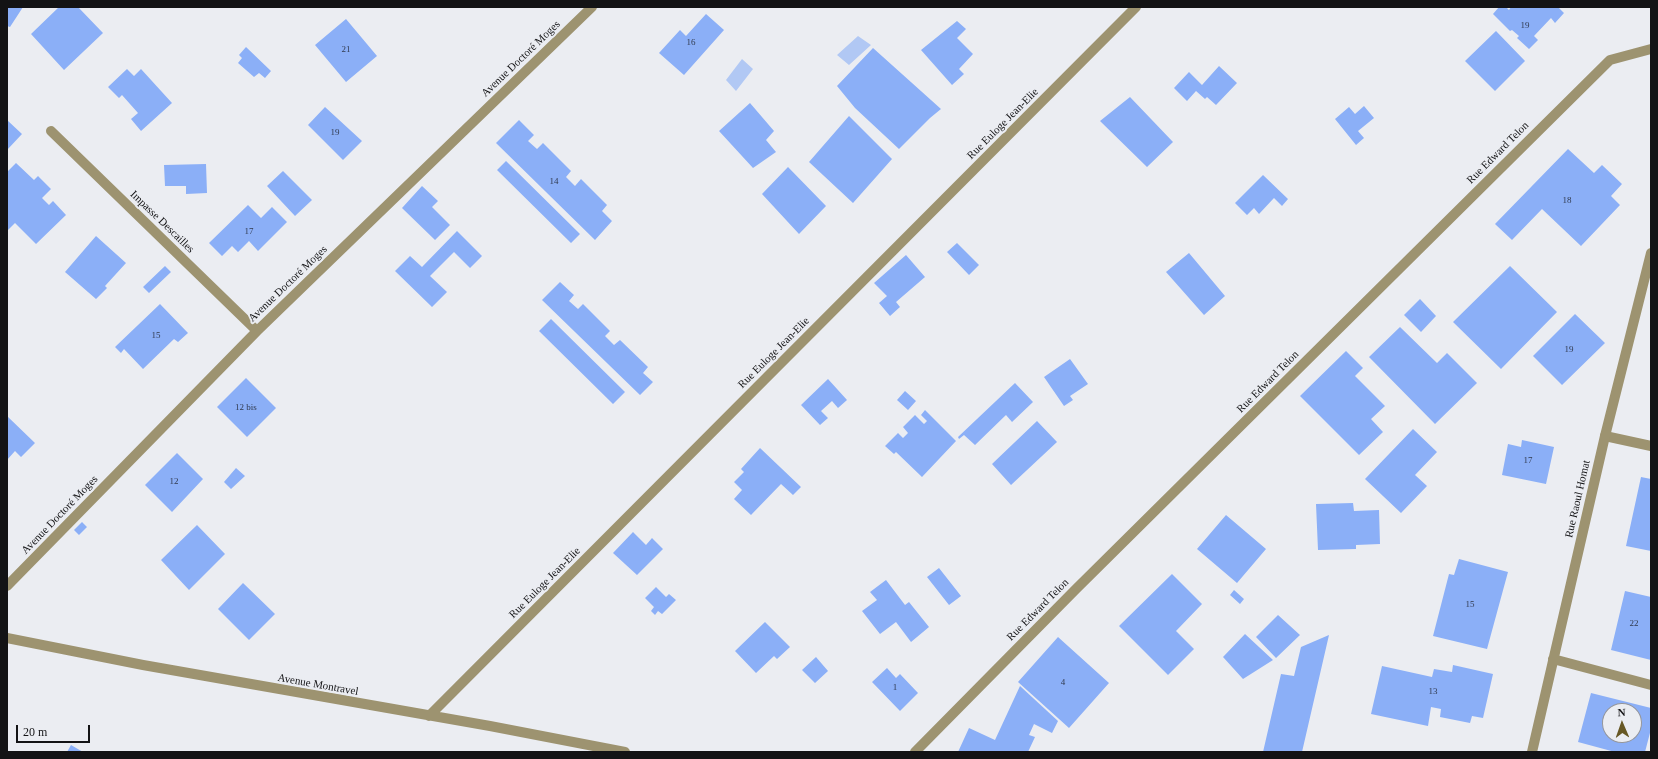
<!DOCTYPE html>
<meta charset="utf-8">
<style>
body{margin:0}
#map{position:relative;width:1658px;height:759px;overflow:hidden;background:#ebedf2;font-family:Georgia,serif}
canvas{display:block}
.frame{position:absolute;inset:0;border:8px solid #131315;pointer-events:none}
.north{position:absolute;left:1602px;top:703px;width:40px;height:40px;box-sizing:border-box;background:#ebedf2;border:1px solid #95969a;border-radius:50%;rotate:358deg;font-size:11px;font-weight:700;line-height:16px;text-align:center;color:#131315}
.north::after{content:'';display:block;margin:auto;width:14px;height:18px;background:#675825;clip-path:polygon(50% 0,100% 100%,50% 72%,0 100%)}
.scale{position:absolute;left:16px;top:725px;width:74px;height:18px;box-sizing:border-box;border:2px solid #131315;border-top:0;padding-left:5px;font-size:12px;line-height:14px;white-space:nowrap;color:#131315;-webkit-text-stroke:3px #ebedf2;paint-order:stroke}
</style>
<div id="map">
<canvas width="1658" height="759"></canvas>
<div class="frame"></div>
<div class="north">N</div>
<div class="scale">20 m</div>
</div>
<script>
const ctx = document.querySelector('canvas').getContext('2d');
ctx.lineJoin = 'round';
function paint(path, color) { ctx.fillStyle = color; ctx.fill(path, 'evenodd'); }
const poly = rows => new Path2D(rows.map(r => 'M' + r).join(''));
function stroke(path, color, width, dash) { ctx.strokeStyle = color; ctx.lineWidth = width; ctx.lineCap = dash ? 'butt' : 'round'; ctx.setLineDash(dash || []); ctx.stroke(path); }
function drawText(font, color, halo, rows, align = 'center') {
  ctx.font = font + ' Georgia,serif'; ctx.lineWidth = 4; ctx.setLineDash([]); ctx.textBaseline = 'middle'; ctx.strokeStyle = halo; ctx.fillStyle = color; for (const [text, x, y, turn = 0] of rows) {
    ctx.save(); ctx.translate(x, y); ctx.rotate((+turn || 0) * Math.PI / 180); ctx.textAlign = isNaN(turn) ? turn : align; if (halo) ctx.strokeText(text, 0, 0); ctx.fillText(text, 0, 0); ctx.restore();
  }
}
paint(poly([
 [858,36,871,45,849,65,837,55],
 [742,59,753,69,736,91,726,80]
]), '#b1c8f4');
paint(poly([
 [7,7,23,7,10,27,7,26],
 [59,7,78,7,103,33,64,70,31,34],
 [1499,7,1506,7,1509,10,1511,7,1558,7,1564,13,1555,23,1551,18,1534,36,1538,40,1529,49,1517,38,1519,36,1512,30,1510,31,1493,14],
 [706,14,724,30,684,75,659,53,680,30,686,36],
 [346,19,377,56,346,82,315,45],
 [957,21,966,29,957,38,973,54,959,69,964,74,952,85,921,50],
 [1496,31,1525,61,1495,91,1465,61],
 [246,47,271,71,265,78,259,73,254,77,238,63,242,58,239,55],
 [873,48,941,109,930,118,899,149,855,108,837,86],
 [1219,66,1237,83,1216,105,1207,97,1205,99,1196,91,1187,101,1174,88,1189,72,1202,85],
 [127,69,134,76,141,69,172,103,141,131,131,119,138,113,122,95,119,98,108,87],
 [1130,97,1173,142,1147,167,1100,121],
 [750,103,774,131,766,140,776,152,753,168,719,131],
 [1364,106,1374,118,1358,131,1364,138,1356,145,1335,119,1349,107,1355,114],
 [325,107,362,141,343,160,308,125],
 [849,116,892,159,853,203,809,162],
 [7,120,22,134,7,150],
 [519,120,534,135,528,141,537,149,543,143,571,171,566,177,575,186,581,179,607,205,602,211,612,221,595,240,496,143],
 [1568,149,1594,173,1602,165,1622,184,1611,196,1620,205,1581,246,1542,209,1512,240,1495,224],
 [506,161,580,234,571,243,497,170],
 [16,163,34,180,38,176,51,189,42,198,49,205,53,201,66,215,36,244,15,223,7,231,7,172],
 [206,164,207,193,186,194,186,186,165,186,164,165],
 [788,167,826,206,799,234,762,194],
 [283,171,312,200,295,216,267,186],
 [1263,175,1288,199,1282,206,1274,198,1259,214,1254,208,1247,215,1235,203],
 [422,186,438,201,432,207,450,225,435,240,402,208],
 [248,205,261,218,272,207,287,222,258,251,249,241,238,252,232,246,222,256,209,243],
 [457,231,482,256,470,268,454,252,430,276,447,292,432,307,395,271,410,256,422,267],
 [96,236,126,263,105,286,107,288,96,299,65,272],
 [957,243,979,265,969,275,947,252],
 [1189,253,1225,296,1204,315,1166,272],
 [906,255,925,277,896,302,900,307,890,316,879,303,887,296,874,283],
 [165,266,171,272,149,293,143,287],
 [1510,266,1557,312,1501,369,1453,322],
 [560,282,574,295,569,301,578,309,583,304,610,331,605,336,614,345,620,340,648,367,643,373,653,382,640,395,542,300],
 [1420,299,1436,316,1421,332,1404,315],
 [160,304,188,333,178,342,174,339,143,369,124,349,121,353,115,347],
 [1575,314,1605,343,1562,385,1533,356],
 [551,319,625,392,613,404,539,331],
 [1400,327,1437,363,1447,353,1477,383,1435,424,1369,357],
 [1346,351,1363,368,1355,376,1385,406,1371,419,1383,432,1359,455,1300,396],
 [1070,359,1088,384,1070,396,1073,400,1064,406,1044,377],
 [246,378,276,408,247,437,217,407],
 [828,379,847,400,838,408,832,401,821,411,828,418,820,425,801,405],
 [1015,383,1033,402,1012,422,1006,415,975,445,964,435,959,439,958,437],
 [905,391,916,401,908,410,897,400],
 [925,410,956,441,922,477,896,452,894,454,885,446,898,433,903,438,908,433,903,427,915,415,924,424,927,421,921,415],
 [7,416,35,443,21,457,15,451,7,460],
 [1037,421,1057,442,1011,485,992,464],
 [1413,429,1437,452,1415,475,1427,486,1401,513,1365,479],
 [1522,440,1554,447,1546,484,1502,475,1508,444,1521,447],
 [760,448,801,487,793,495,781,484,751,515,734,499,742,490,734,482,744,472,741,469],
 [177,453,203,479,172,512,145,485],
 [236,468,245,476,231,489,224,482],
 [1641,477,1651,479,1651,551,1626,546],
 [1353,503,1354,511,1379,510,1380,544,1356,545,1356,549,1318,550,1316,504],
 [1226,515,1266,549,1237,583,1197,549],
 [82,522,87,527,79,535,74,530],
 [197,525,225,554,189,590,161,560],
 [633,532,646,545,652,538,663,549,637,575,613,553],
 [1459,559,1508,572,1487,649,1433,636,1449,574,1454,575],
 [939,568,961,596,949,605,927,577],
 [1172,574,1202,604,1176,631,1194,649,1168,675,1119,626],
 [886,580,905,605,909,602,929,627,911,642,896,622,880,634,862,611,877,600,870,592],
 [243,583,275,614,249,640,218,609],
 [656,587,666,597,669,594,676,600,662,614,658,611,655,615,651,611,654,607,645,598],
 [1234,590,1244,599,1240,604,1230,595],
 [1625,591,1651,597,1651,660,1611,650],
 [1278,615,1300,635,1276,658,1256,637],
 [765,622,790,647,777,659,774,656,756,673,735,651],
 [1245,634,1273,660,1243,679,1223,657],
 [1329,635,1302,752,1263,752,1281,674,1294,676,1301,647],
 [1058,637,1109,683,1069,728,1018,682],
 [816,657,828,671,815,683,802,670],
 [1453,665,1493,674,1483,718,1472,716,1470,723,1440,717,1441,709,1431,707,1428,726,1371,714,1382,666,1432,677,1434,669,1452,672],
 [887,668,896,678,900,674,918,693,900,711,872,682],
 [1020,686,1058,721,1052,733,1034,724,1029,735,1035,737,1028,752,958,752,969,728,995,740],
 [1591,693,1651,708,1651,729,1645,752,1615,752,1578,742],
 [1610,711,1634,711,1634,735,1610,735],
 [71,745,83,752,67,752]
]), '#8baff7');
stroke(poly([
 [1605,436,1651,446]
]), '#9d9370', 10);
stroke(poly([
 [51,131,257,331],
 [7,586,257,331,592,7],
 [7,638,143,665,490,726,625,752],
 [1553,659,1651,685],
 [429,716,1136,7],
 [915,752,1076,589,1610,60,1651,49],
 [1532,752,1605,436,1651,253]
]), '#9d9370', 10);
drawText('9px', '#313a4e', null, [
 ["19",1525,26],
 ["16",691,43],
 ["21",346,50],
 ["19",335,133],
 ["14",554,182],
 ["18",1567,201],
 ["17",249,232],
 ["15",156,336],
 ["19",1569,350],
 ["12 bis",246,408],
 ["17",1528,461],
 ["12",174,482],
 ["15",1470,605],
 ["22",1634,624],
 ["4",1063,683],
 ["1",895,688],
 ["13",1433,692]
]);
drawText('11px', '#131315', '#ebedf2', [
 ["Avenue Doctoré Moges",521,59,-44],
 ["Rue Euloge Jean-Elie",1003,124,-45],
 ["Rue Edward Telon",1498,153,-45],
 ["Impasse Descailles",162,222,44],
 ["Avenue Doctoré Moges",288,284,-44],
 ["Rue Euloge Jean-Elie",774,353,-45],
 ["Rue Edward Telon",1268,382,-45],
 ["Rue Raoul Homat",1578,499,-77],
 ["Avenue Doctoré Moges",60,515,-46],
 ["Rue Euloge Jean-Elie",545,583,-45],
 ["Rue Edward Telon",1038,610,-45],
 ["Avenue Montravel",318,685,10]
]);
</script>
